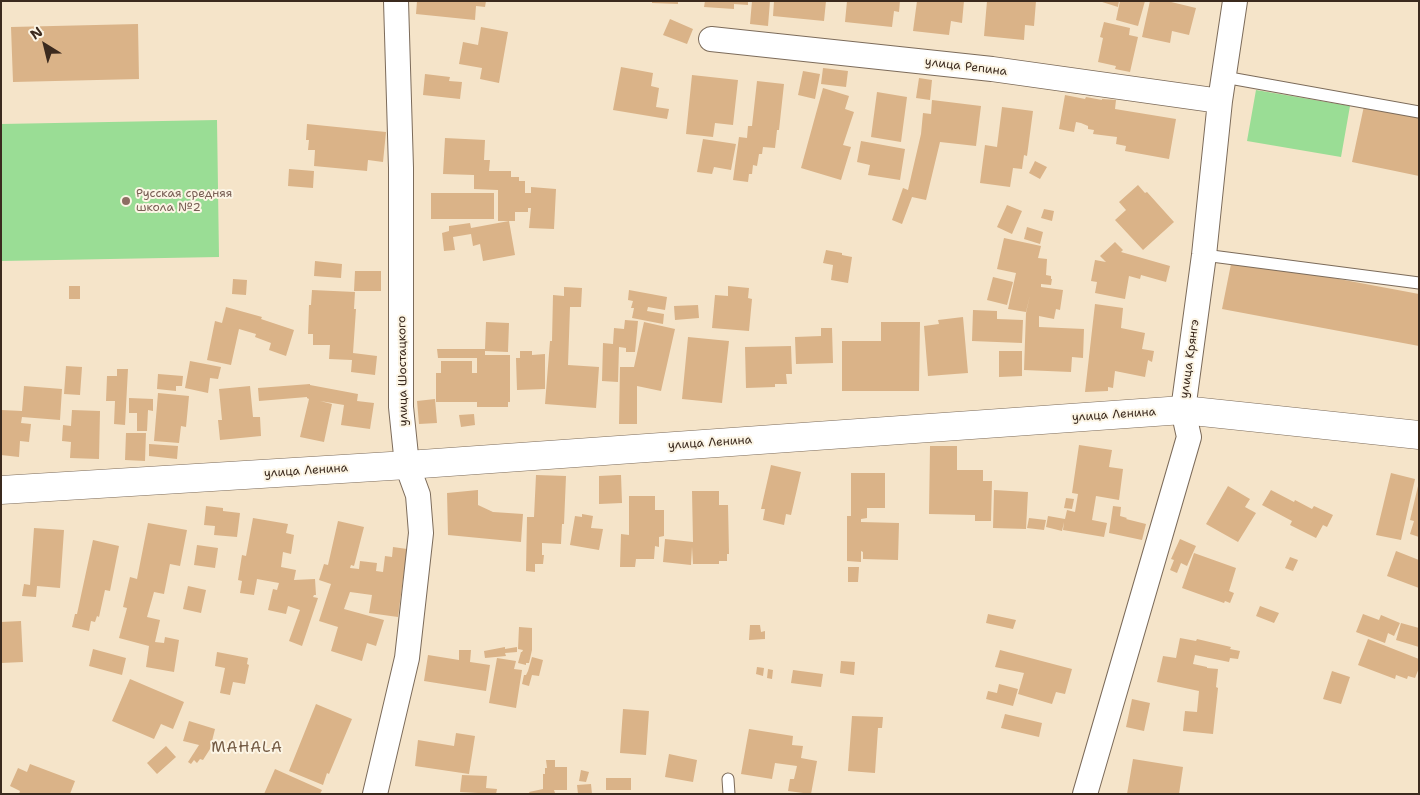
<!DOCTYPE html>
<meta charset="utf-8">
<style>
body{margin:0}
#map{position:relative;width:1420px;height:795px;overflow:hidden;background:#f5e4c9;font-family:"Shantell Sans",sans-serif}
canvas{display:block}
.frame{position:absolute;inset:0;border:2px solid #3b2a1e;pointer-events:none}
.north{position:absolute;left:20px;top:20px;width:50px;height:50px;-webkit-text-stroke:4px #fcf5e5;paint-order:stroke;rotate:324deg;font-size:14px;font-weight:700;line-height:20px;text-align:center;color:#3b2a1e}
.north::after{content:'';display:block;margin:auto;width:18px;height:22px;background:#3b2a1e;clip-path:polygon(50% 0,100% 100%,50% 72%,0 100%)}
</style>
<div id="map">
<canvas width="1420" height="795"></canvas>
<div class="frame"></div>
<div class="north">N</div>
</div>
<script>
const ctx = document.querySelector('canvas').getContext('2d');
ctx.lineJoin = 'round';
function paint(path, color) { ctx.fillStyle = color; ctx.fill(path, 'evenodd'); }
const poly = rows => new Path2D(rows.map(r => 'M' + r).join(''));
function stroke(path, color, width, dash) { ctx.strokeStyle = color; ctx.lineWidth = width; ctx.lineCap = dash ? 'butt' : 'round'; ctx.setLineDash(dash || []); ctx.stroke(path); }
function drawText(font, color, halo, rows, align = 'center') {
  ctx.font = font + ' "Shantell Sans",sans-serif'; ctx.lineWidth = 4; ctx.setLineDash([]); ctx.textBaseline = 'middle'; ctx.strokeStyle = halo; ctx.fillStyle = color; for (const [text, x, y, turn = 0] of rows) {
    ctx.save(); ctx.translate(x, y); ctx.rotate((+turn || 0) * Math.PI / 180); ctx.textAlign = isNaN(turn) ? turn : align; if (halo) ctx.strokeText(text, 0, 0); ctx.fillText(text, 0, 0); ctx.restore();
  }
}
paint(poly([
 [1256,90,1350,106,1341,157,1247,141],
 [217,120,219,257,1,261,1,124]
]), '#9add95');
paint(poly([
 [417,1,486,1,485,7,476,6,475,20,416,14],
 [652,1,678,1,678,4,652,3],
 [705,1,748,1,748,5,734,4,734,9,704,7],
 [752,1,770,1,768,26,750,24],
 [774,1,826,1,824,21,773,16],
 [847,1,900,1,899,12,894,11,892,27,845,22],
 [917,1,964,1,962,23,951,21,949,35,913,31],
 [987,1,1036,1,1034,26,1025,25,1024,40,984,36],
 [1099,1,1119,1,1118,7],
 [1120,1,1145,1,1138,26,1116,20],
 [1150,1,1167,1,1196,8,1189,35,1172,31,1170,43,1142,37],
 [670,19,693,29,687,44,663,35],
 [1104,22,1130,28,1129,35,1138,37,1130,72,1115,69,1116,66,1098,62,1103,38,1100,37],
 [138,24,139,79,13,82,11,27],
 [481,27,508,32,499,83,480,79,482,68,459,64,463,42,478,45],
 [621,67,653,73,651,86,659,88,656,107,669,109,667,119,613,110],
 [823,68,848,71,846,87,821,84],
 [803,71,820,74,815,99,798,95],
 [425,74,450,77,449,81,462,82,460,99,423,95],
 [692,75,738,80,733,125,715,123,713,137,686,134],
 [919,78,932,80,930,100,916,98],
 [757,81,784,84,779,130,777,130,775,148,763,147,762,154,759,154,757,166,753,165,752,174,749,174,748,182,733,180,739,137,747,138,748,126,752,126],
 [823,88,849,96,845,109,854,112,843,145,851,147,841,180,801,168],
 [877,92,907,97,901,142,871,137],
 [1065,95,1085,99,1086,97,1102,100,1102,99,1116,100,1115,109,1176,119,1169,159,1125,151,1126,146,1116,144,1117,137,1093,134,1094,130,1088,129,1088,126,1081,123,1076,122,1074,132,1059,129],
 [932,100,981,106,976,146,940,142,926,200,912,197,902,224,892,220,903,188,908,190,921,134,923,113,931,114],
 [1364,106,1419,118,1419,176,1352,162],
 [1002,107,1033,111,1027,156,1024,155,1022,169,1013,168,1010,187,980,183,985,145,997,147],
 [307,124,386,132,383,162,368,160,367,171,314,166,315,150,308,150,309,140,306,140],
 [445,138,485,140,484,160,490,160,489,171,511,171,511,177,519,177,519,181,525,181,525,193,531,193,531,187,556,189,554,229,529,228,531,208,528,208,528,212,515,212,515,221,498,221,498,190,474,189,474,175,443,174],
 [703,139,736,144,731,170,714,167,712,174,697,172],
 [861,141,905,149,900,180,868,175,870,165,857,162],
 [1035,161,1047,167,1040,179,1029,173],
 [289,169,314,171,313,188,288,186],
 [1138,185,1145,193,1147,192,1174,222,1143,250,1115,220,1126,210,1119,202],
 [431,193,494,193,494,219,431,219],
 [1007,205,1022,211,1012,234,997,227],
 [1044,209,1054,211,1052,221,1041,218],
 [509,221,515,255,483,261,480,244,473,246,471,234,453,237,455,250,444,251,442,233,449,231,449,226,470,223,471,228],
 [1027,227,1043,232,1040,244,1024,239],
 [1004,238,1041,246,1038,258,1047,259,1046,275,1051,276,1051,279,1052,279,1051,285,1041,284,1041,287,1063,290,1060,310,1056,309,1054,319,1039,316,1039,327,1084,329,1083,358,1072,357,1071,372,1024,370,1026,313,1030,295,1026,312,1008,309,1016,273,997,269],
 [1115,242,1123,250,1121,252,1170,266,1166,282,1141,275,1140,279,1129,276,1125,299,1095,293,1097,282,1091,281,1095,260,1106,262,1100,256],
 [826,250,842,253,842,255,852,257,848,283,831,280,833,265,823,263],
 [1232,259,1419,294,1419,346,1222,309],
 [315,261,342,264,341,278,314,276],
 [355,271,381,271,381,291,354,291],
 [993,277,1013,282,1007,305,987,300],
 [233,279,247,280,246,295,232,294],
 [69,286,80,286,80,299,69,299],
 [728,286,749,288,748,298,752,299,749,331,712,328,715,295,728,296],
 [564,287,582,288,581,307,570,307,568,365,599,367,596,408,545,404,550,341,552,341,553,295,564,296],
 [312,290,355,292,354,309,356,309,353,353,377,356,375,375,351,372,352,360,329,359,330,345,313,345,313,334,308,334,309,305,311,305],
 [629,290,667,297,665,310,648,307,647,311,664,314,663,324,632,318,634,308,631,308,633,301,628,300],
 [1095,304,1123,308,1121,328,1145,333,1142,349,1154,351,1152,362,1148,360,1145,377,1115,371,1113,388,1108,387,1108,391,1085,392],
 [698,305,699,318,675,320,674,306],
 [226,307,262,317,261,319,294,330,286,356,269,350,271,343,255,337,256,334,239,329,231,365,207,360,215,321,222,323],
 [973,310,997,311,997,319,1023,320,1022,343,972,341],
 [963,317,968,373,928,376,924,326,939,324,938,320],
 [625,320,638,321,635,352,626,352,626,348,619,347,618,382,602,381,603,343,613,344,614,328,624,329],
 [486,322,509,323,508,352,485,351,485,355,510,355,510,402,508,402,508,407,477,407,477,402,436,402,436,373,441,373,441,361,472,361,472,373,477,373,477,358,438,358,437,349,485,349],
 [644,322,675,329,661,391,637,386,637,424,619,424,620,367,634,367],
 [881,322,920,322,919,391,842,391,842,341,881,341],
 [821,328,832,328,833,363,796,364,795,337,821,336],
 [688,337,729,341,722,403,682,399],
 [791,346,792,374,786,374,787,384,775,384,775,387,746,388,745,347],
 [520,351,532,351,532,355,545,354,545,389,517,390,516,358,520,358],
 [999,351,1022,351,1022,376,999,377],
 [190,361,221,367,218,379,210,378,208,393,185,388],
 [66,366,82,367,80,395,64,394],
 [117,369,128,369,125,425,114,424,115,401,106,401,107,376,117,376],
 [158,374,183,376,182,386,176,386,176,391,157,389],
 [310,384,310,385,358,394,357,401,374,403,370,429,341,425,344,405,320,401,332,404,324,442,300,437,309,399,307,398,307,397,259,401,258,388],
 [24,386,62,389,60,420,22,417,21,423,31,424,29,442,20,441,19,457,1,455,1,410,22,411],
 [250,386,253,417,260,417,261,436,220,440,218,420,222,420,219,389],
 [158,393,189,396,186,427,181,426,179,443,154,441],
 [129,398,153,399,153,411,148,410,147,431,137,431,137,413,129,413],
 [435,399,437,423,419,424,417,401],
 [72,410,100,411,99,459,70,458,71,442,62,441,63,425,71,426],
 [474,414,475,425,461,427,459,415],
 [126,433,146,433,145,461,125,460],
 [149,444,178,446,177,459,149,456],
 [1079,445,1112,450,1109,467,1123,469,1119,500,1096,496,1092,520,1107,523,1104,537,1063,530,1064,522,1062,531,1046,527,1048,516,1065,519,1067,510,1075,512,1078,494,1072,493],
 [930,446,957,446,957,470,983,470,983,481,992,481,991,521,975,521,975,515,929,514],
 [771,465,801,472,791,515,786,514,784,525,763,520,765,509,761,509],
 [851,473,885,473,885,508,867,508,867,518,861,519,861,522,899,523,898,560,863,559,863,552,861,551,861,562,847,561,847,516,851,516],
 [1391,473,1415,479,1401,540,1376,535],
 [536,475,566,476,564,524,562,524,561,544,542,543,542,555,544,555,543,564,535,564,535,572,526,571,527,517,534,517],
 [618,475,621,475,622,503,599,504,599,476],
 [1228,486,1250,499,1245,507,1256,513,1238,542,1206,524],
 [1418,486,1419,486,1419,537,1410,534,1414,521,1410,520],
 [478,490,478,505,493,512,523,514,521,542,448,535,447,493],
 [994,490,1028,492,1026,529,993,528],
 [1271,490,1294,502,1295,500,1312,509,1314,506,1333,515,1327,527,1323,525,1316,538,1290,525,1292,521,1262,505],
 [692,491,719,491,719,505,728,505,729,554,727,554,727,561,719,561,719,564,693,564,692,547,691,565,663,562,665,539,693,542],
 [629,496,655,496,655,510,664,510,664,536,659,537,659,547,655,546,654,559,636,559,635,567,620,567,621,534,629,535],
 [1066,498,1074,499,1072,509,1064,508],
 [206,506,223,508,223,511,240,513,237,537,214,535,215,526,204,525],
 [1113,506,1121,507,1120,516,1127,518,1126,519,1146,524,1142,540,1109,533],
 [582,514,593,516,591,528,603,529,599,550,570,545,575,516,582,517],
 [253,518,288,524,286,533,294,535,291,554,283,552,281,567,296,570,294,580,315,579,316,595,314,595,313,597,318,598,302,646,289,641,300,610,288,606,286,614,268,610,273,589,277,590,279,583,257,579,254,595,240,593,242,581,238,580,242,555,246,556],
 [1029,518,1046,520,1044,530,1027,528],
 [338,521,364,527,354,566,351,565,350,568,359,569,360,561,377,563,376,571,383,572,385,556,392,557,393,547,407,549,398,617,369,613,372,595,350,592,344,609,384,620,376,646,367,643,362,661,331,651,338,627,319,621,331,584,319,580,324,564,328,565],
 [148,523,187,530,180,566,170,564,164,594,154,592,147,617,160,620,155,642,164,643,165,637,179,640,174,672,146,667,149,646,119,638,127,608,123,607,130,577,137,579],
 [34,528,64,530,60,588,37,586,36,597,22,596,24,584,30,585],
 [1180,539,1196,546,1187,566,1181,563,1177,573,1170,570,1174,560,1171,559],
 [93,540,119,546,110,591,105,590,99,617,97,616,95,622,91,621,89,631,72,627,75,614,77,614],
 [197,545,218,548,215,568,194,565],
 [1396,551,1419,560,1419,588,1387,576],
 [1194,553,1236,568,1229,591,1234,593,1230,603,1225,601,1224,603,1182,588],
 [1290,557,1298,560,1293,571,1285,568],
 [848,567,859,567,858,582,848,582],
 [188,586,206,590,201,613,183,609],
 [1260,606,1279,613,1274,623,1256,616],
 [988,614,1016,620,1013,629,986,623],
 [1363,614,1379,620,1381,615,1400,623,1394,636,1388,633,1385,643,1356,632],
 [21,621,23,662,1,663,1,622],
 [1401,623,1419,628,1419,647,1396,640],
 [750,625,760,625,761,632,765,631,765,639,749,640],
 [519,627,532,628,532,650,529,663,526,663,526,665,518,663,521,652,522,652,523,650,518,649],
 [1180,638,1196,641,1197,639,1231,647,1230,649,1240,651,1238,659,1230,658,1229,662,1195,655,1193,664,1207,667,1207,668,1218,669,1216,687,1218,688,1213,734,1183,731,1185,711,1197,712,1199,691,1157,682,1163,656,1176,658],
 [1368,639,1419,659,1419,668,1415,678,1408,676,1407,679,1396,675,1395,679,1358,665],
 [505,647,505,649,517,647,517,652,505,653,506,656,485,658,484,651],
 [93,649,126,658,122,675,89,666],
 [459,650,471,650,470,662,490,665,486,691,424,681,428,655,459,660],
 [1000,650,1072,669,1065,694,1056,692,1052,704,1018,694,1024,673,995,667],
 [217,652,248,658,247,664,249,665,245,684,233,682,230,695,220,693,225,668,215,666],
 [532,657,543,660,539,676,532,675,529,686,522,684,524,675,526,675,528,671],
 [497,658,516,661,514,669,522,670,516,708,489,703],
 [841,661,855,662,854,675,840,673],
 [757,667,764,668,763,676,756,674],
 [768,669,773,670,772,679,767,678],
 [793,670,823,674,821,687,791,683],
 [1332,671,1350,677,1341,704,1323,699],
 [130,679,184,702,173,729,161,724,154,739,112,721],
 [999,684,1018,689,1013,706,986,699,988,691,997,693],
 [1132,699,1150,703,1144,731,1126,727],
 [316,704,352,719,329,774,327,773,323,785,289,771],
 [623,709,649,711,646,755,620,753],
 [1005,714,1042,723,1039,737,1001,728],
 [852,716,883,717,882,728,878,728,875,773,848,771],
 [189,721,215,729,210,749,203,760,200,759,197,763,194,760,191,764,188,762,199,745,183,741],
 [749,729,793,736,792,745,803,746,801,758,817,761,811,794,788,791,790,779,794,779,797,766,775,763,772,779,741,774],
 [456,733,475,736,469,774,415,766,418,740,454,746],
 [166,746,176,757,157,774,147,763],
 [669,754,697,760,693,782,665,777],
 [1133,759,1183,767,1179,794,1127,794],
 [546,760,555,760,555,767,567,767,567,790,554,790,555,793,550,794,530,794,529,792,543,789,543,774,545,774,545,768,547,768],
 [30,764,75,781,70,794,19,794,20,791,10,786,18,768,27,772],
 [275,769,322,790,320,794,264,794],
 [581,770,589,772,586,782,579,781],
 [462,775,487,776,486,788,497,789,496,794,460,792],
 [606,778,631,778,631,790,606,790],
 [591,784,592,794,578,794,577,785]
]), '#dab388');
const lane = poly([
 [1224,77,1419,112],
 [1204,255,1419,283],
 [728,779,729,794]
]);
const street = poly([
 [711,39,992,69,1220,101],
 [375,794,407,658,421,533,418,495,407,465,401,407,401,168,396,1],
 [1085,794,1189,437,1183,410,1204,255,1220,101,1235,1]
]);
const secondary = poly([
 [1,490,407,465,1183,410,1419,435]
]);
stroke(lane, '#7c6b5a', 13);
stroke(street, '#7c6b5a', 26);
stroke(secondary, '#7c6b5a', 29);
stroke(lane, '#fff', 11);
stroke(street, '#fff', 24);
stroke(secondary, '#fff', 28);
for (const [x, y, r, color] of [
 [126,201,5,"#8d6e63"]
]) { const dot = new Path2D(); dot.arc(x, y, r, 0, 2 * Math.PI); ctx.fillStyle = color; ctx.fill(dot); stroke(dot, '#fcf5e5', 2); }
drawText('12px', '#3b2a1e', '#fcf5e5', [
 ["улица Репина",966,67,7],
 ["улица Крянгэ",1190,359,-82],
 ["улица Шостацкого",403,371,-91],
 ["улица Ленина",1114,415,-4],
 ["улица Ленина",710,443,-4],
 ["улица Ленина",306,471,-4]
]);
drawText('12px', '#785e54', '#fcf5e5', [
 ["Русская средняя",136,194],
 ["школа №2",136,208]
], 'left');
ctx.letterSpacing = '1px';
drawText('15px', '#735a43', '#fcf5e5', [
 ["MAHALA",247,748]
]);
ctx.letterSpacing = '0px';
</script>
